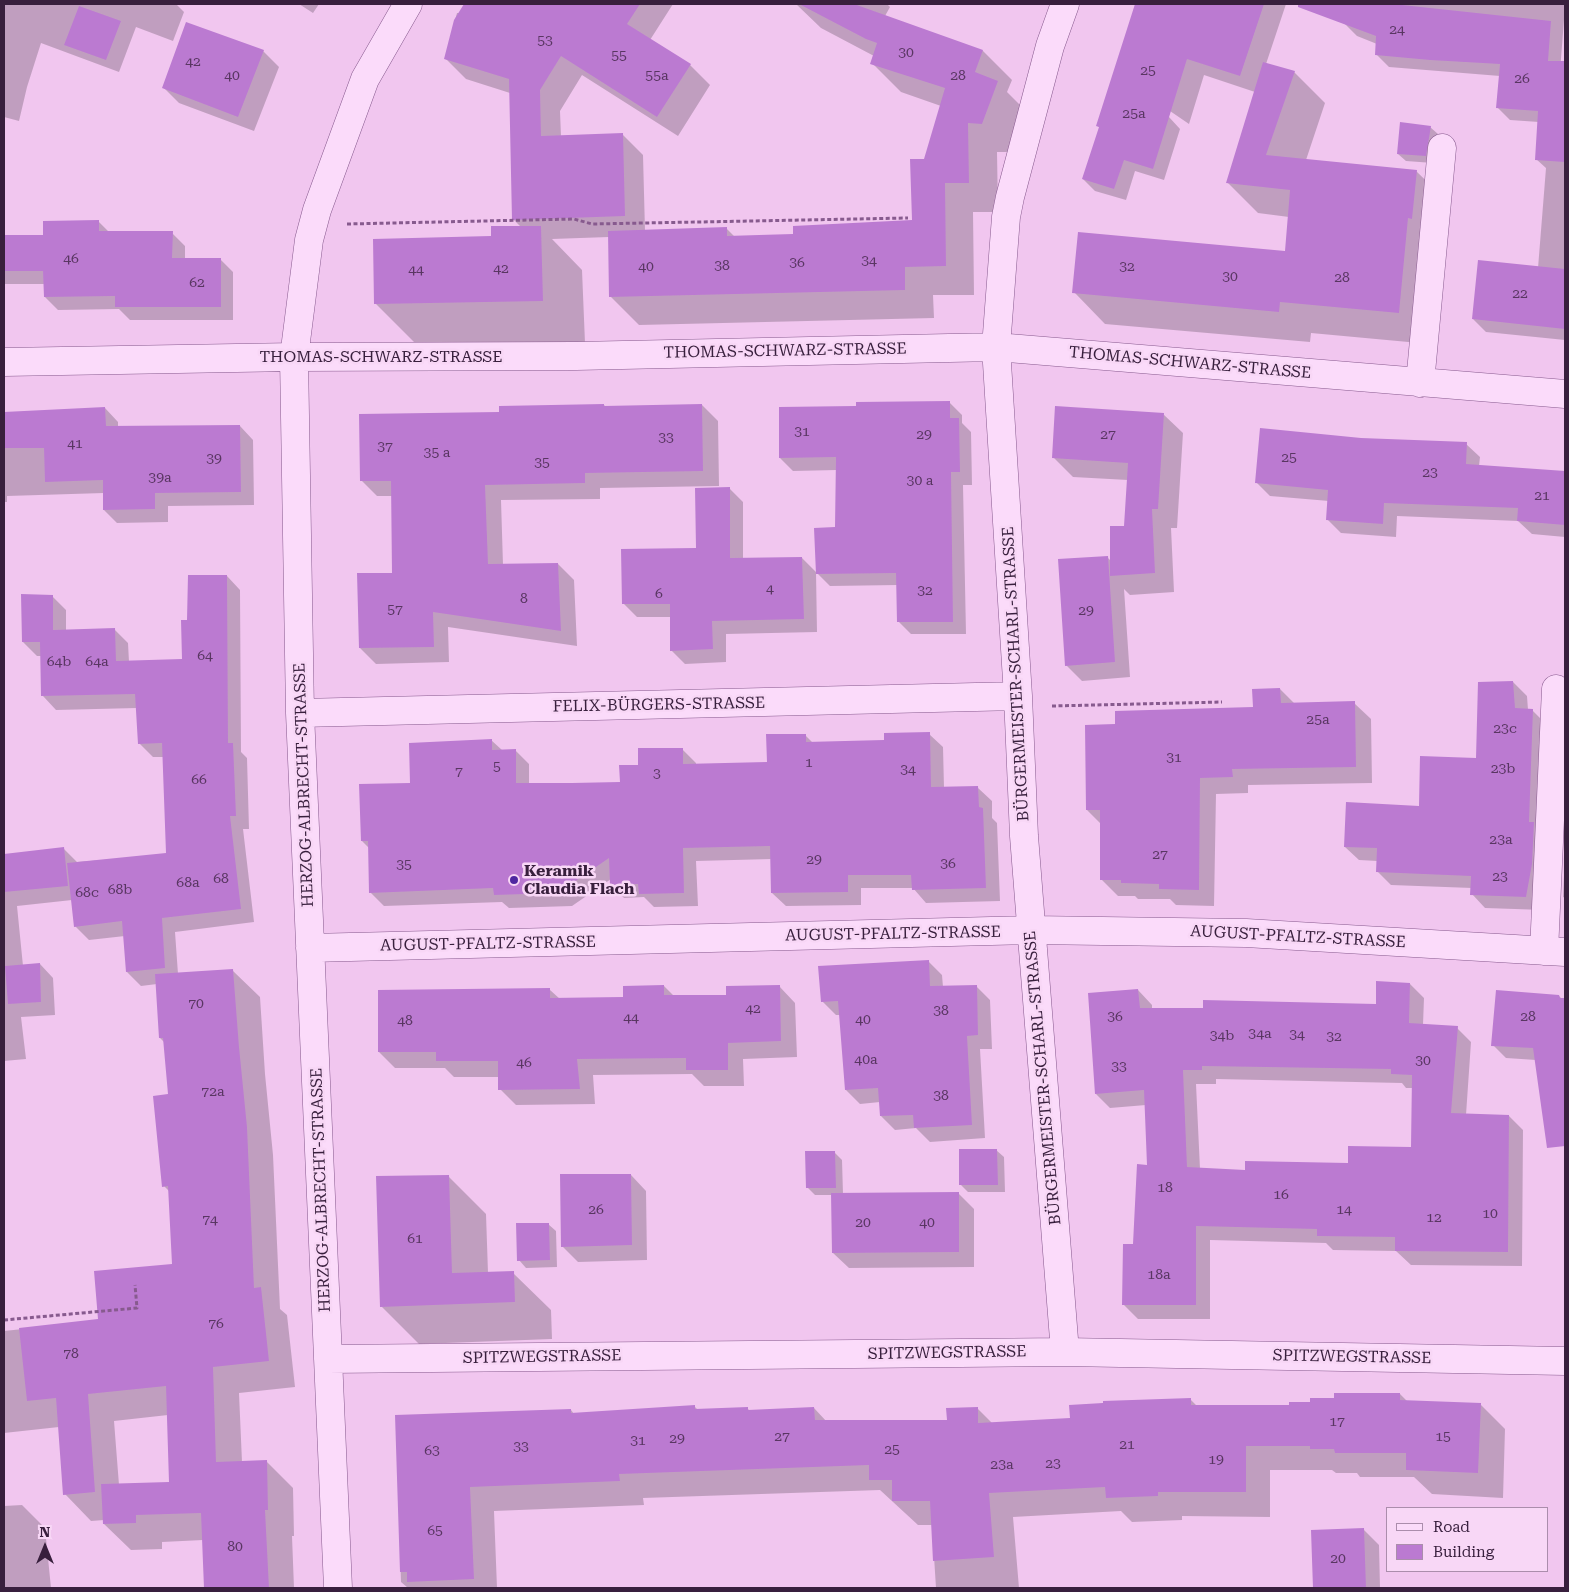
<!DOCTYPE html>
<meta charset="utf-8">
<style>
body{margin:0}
#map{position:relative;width:1569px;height:1592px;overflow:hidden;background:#f1c6ef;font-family:"Roboto Serif",serif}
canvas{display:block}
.frame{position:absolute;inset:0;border:5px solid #381f3d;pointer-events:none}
.legend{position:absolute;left:1386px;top:1507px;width:162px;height:65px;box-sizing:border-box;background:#f8d7f6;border:1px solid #ab8dac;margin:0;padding:6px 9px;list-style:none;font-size:15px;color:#381f3d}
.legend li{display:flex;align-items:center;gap:10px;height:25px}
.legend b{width:25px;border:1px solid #ab8dac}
.north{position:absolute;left:20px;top:1522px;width:50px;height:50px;-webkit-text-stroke:4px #f8d7f6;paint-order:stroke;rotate:0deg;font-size:14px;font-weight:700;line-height:20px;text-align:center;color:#381f3d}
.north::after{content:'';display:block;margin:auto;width:18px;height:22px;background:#381f3d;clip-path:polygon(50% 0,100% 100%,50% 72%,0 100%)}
</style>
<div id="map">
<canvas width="1569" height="1592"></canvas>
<div class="frame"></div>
<ul class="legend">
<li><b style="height:6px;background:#fbdbfa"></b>Road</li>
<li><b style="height:14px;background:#bb7ad1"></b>Building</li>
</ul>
<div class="north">N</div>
</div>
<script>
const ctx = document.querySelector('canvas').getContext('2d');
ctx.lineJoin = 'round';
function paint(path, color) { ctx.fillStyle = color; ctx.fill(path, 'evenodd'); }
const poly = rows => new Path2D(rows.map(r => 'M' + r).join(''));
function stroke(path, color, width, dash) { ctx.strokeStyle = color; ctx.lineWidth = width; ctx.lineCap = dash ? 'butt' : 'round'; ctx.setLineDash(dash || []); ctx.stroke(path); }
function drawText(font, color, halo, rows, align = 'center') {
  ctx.font = font + ' "Roboto Serif",serif'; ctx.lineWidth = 5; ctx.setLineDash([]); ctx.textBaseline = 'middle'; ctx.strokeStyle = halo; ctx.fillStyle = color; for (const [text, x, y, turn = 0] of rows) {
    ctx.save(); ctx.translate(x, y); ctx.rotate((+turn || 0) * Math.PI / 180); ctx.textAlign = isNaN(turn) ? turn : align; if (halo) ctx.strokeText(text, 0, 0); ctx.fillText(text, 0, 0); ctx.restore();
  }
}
paint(poly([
 [4,4,176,4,184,12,173,41,136,27,119,72,41,43,27,87,19,121,4,117],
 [299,4,319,4,313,13],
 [465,4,471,6,472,4,673,4,650,40,690,65,710,85,678,136,582,75,560,111,561,137,622,134,643,155,645,231,726,228,735,237,794,235,914,221,925,160,941,106,901,92,872,63,874,56,821,28,796,4,887,4,890,7,885,16,983,51,1012,80,1007,92,1026,111,1011,152,997,152,998,212,973,212,974,295,933,295,934,318,639,325,610,296,609,237,552,239,582,270,585,343,417,345,375,303,493,237,522,228,513,219,510,93,466,79,445,58,457,13,460,13],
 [1149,4,1286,4,1266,64,1294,72,1325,103,1306,160,1416,171,1448,202,1430,344,1311,333,1310,342,1105,324,1074,292,1286,252,1289,217,1258,213,1227,182,1255,92,1204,75,1189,124,1132,85,1135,45],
 [1352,4,1565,4,1565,21,1564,20,1558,97,1565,97,1565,340,1486,332,1473,319,1538,268,1546,168,1536,159,1539,122,1510,120,1497,107,1500,76,1389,67,1376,54,1377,44,1357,36,1344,23],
 [263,51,279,67,254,131,179,103,163,87],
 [1169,117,1180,129,1164,180,1135,171,1126,200,1095,191,1083,179,1100,128,1097,125],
 [1430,127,1438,134,1433,163,1406,161,1398,154],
 [98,221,110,233,172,233,185,246,185,259,220,259,233,272,233,320,130,320,119,309,58,310,45,297,45,284,4,284,4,236,44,236],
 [949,402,962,415,962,423,971,432,972,485,963,485,966,634,911,634,898,621,898,585,830,586,816,572,817,632,726,634,726,662,685,664,671,650,671,617,637,617,623,603,697,549,730,489,743,502,743,559,802,558,817,573,837,529,837,470,793,471,780,458,857,408],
 [604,405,606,407,702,405,718,421,719,486,600,488,600,499,501,500,503,565,558,564,574,580,577,646,448,627,449,662,376,664,360,648,394,574,393,496,377,496,361,480,500,414],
 [105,408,118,422,118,428,240,426,253,440,254,505,168,506,168,522,117,523,104,510,104,493,7,496,7,502,4,502,4,413],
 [1163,414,1183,433,1177,528,1171,528,1174,592,1130,595,1124,589,1130,677,1082,681,1066,665,1107,557,1111,561,1125,528,1128,480,1073,477,1054,458],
 [1361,439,1466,444,1480,457,1479,466,1565,472,1565,537,1532,534,1518,521,1397,516,1396,537,1341,533,1327,519,1329,501,1270,496,1256,482],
 [227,576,240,590,241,752,247,758,249,829,243,829,254,922,175,932,178,974,233,971,260,997,265,1074,273,1155,280,1309,287,1315,295,1387,239,1393,242,1462,266,1461,293,1488,294,1536,292,1536,294,1588,205,1588,203,1540,162,1542,162,1549,131,1550,104,1524,104,1520,91,1521,65,1494,59,1427,4,1433,4,1331,127,1318,173,1265,170,1192,164,1186,170,1095,164,1042,160,1038,157,984,141,986,127,972,125,936,89,940,75,926,72,900,17,906,23,966,40,964,53,978,55,1015,21,1017,26,1059,4,1061,4,855,63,848,77,862,167,855,164,757,153,757,139,743,137,708,56,710,43,696,41,656,37,656,23,642,52,596,66,610,66,631,114,629,128,643,129,662,183,660,189,622],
 [168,1415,170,1483,119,1485,114,1421],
 [1513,682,1527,696,1528,710,1532,710,1546,724,1544,910,1485,908,1472,894,1472,888,1391,885,1377,871,1378,861,1359,860,1345,847,1420,807,1477,759],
 [1280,689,1295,704,1354,703,1371,719,1372,783,1248,785,1248,793,1216,794,1214,906,1176,905,1170,899,1138,899,1135,896,1118,896,1101,879,1101,824,1087,810,1116,725,1254,708],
 [929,734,943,747,944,788,978,788,992,801,992,818,997,823,1000,901,926,903,913,888,861,888,861,905,786,906,772,893,772,859,696,861,698,906,654,907,644,897,624,898,611,884,611,879,572,906,509,908,502,902,384,906,370,892,369,848,362,841,412,784,491,740,502,750,515,750,529,764,529,784,621,783,639,766,682,749,696,763,696,765,768,763,805,735,813,743,885,741],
 [1565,856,1565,898,1563,897],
 [928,961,942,975,943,987,976,986,990,1000,992,1049,980,1049,985,1138,930,1142,916,1128,895,1130,881,1116,880,1102,860,1104,846,1090,841,1015,836,1015,822,1001],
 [1410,984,1424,998,1423,1025,1457,1028,1471,1042,1466,1115,1509,1116,1523,1130,1522,1266,1411,1265,1396,1251,1333,1250,1326,1243,1210,1240,1210,1319,1138,1319,1123,1304,1148,1166,1146,1105,1110,1108,1096,1094,1138,990,1152,1005,1152,1009,1377,1005],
 [1216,1079,1402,1083,1406,1088,1413,1088,1412,1148,1349,1164,1246,1172,1200,1169,1196,1084,1216,1084],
 [664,986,674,996,728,996,779,986,795,1003,797,1057,743,1059,744,1086,704,1086,692,1074,593,1075,595,1104,516,1105,500,1089,499,1077,454,1077,445,1068,395,1068,379,1052,550,990,560,999,624,998],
 [1559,996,1562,999,1565,999,1565,1083,1550,1084,1536,1060,1506,1058,1493,1045],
 [996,1150,1004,1157,1005,1192,968,1192,961,1185],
 [834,1152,842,1160,843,1194,958,1193,974,1209,974,1267,849,1268,833,1253,832,1195,815,1195,807,1187],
 [631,1175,646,1191,647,1260,578,1262,562,1246],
 [449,1177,486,1214,488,1273,513,1273,551,1310,552,1339,419,1344,381,1306],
 [548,1224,556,1231,557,1267,526,1268,519,1260],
 [1400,1394,1407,1401,1480,1404,1505,1429,1503,1498,1432,1494,1414,1477,1360,1477,1357,1473,1336,1473,1332,1470,1270,1470,1270,1517,1182,1516,1182,1520,1132,1522,1121,1511,1013,1517,1019,1588,936,1588,932,1525,918,1525,880,1490,643,1498,644,1505,494,1511,497,1588,408,1588,401,1582,396,1416,571,1410,574,1414,694,1406,698,1410,747,1408,750,1411,814,1408,827,1422,948,1422,977,1408,993,1424,1071,1420,1190,1399,1197,1406,1291,1406],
 [22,1505,45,1528,51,1588,4,1588,4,1506],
 [1363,1529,1379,1545,1380,1588,1314,1588,1312,1531]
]), '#0003');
paint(poly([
 [464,4,640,4,627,24,691,64,657,117,561,56,540,90,541,136,623,133,625,216,512,220,509,79,444,59,454,20],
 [799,4,854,4,983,50,975,72,998,81,982,124,968,123,969,183,945,183,946,266,905,267,905,290,609,297,608,231,727,227,727,236,759,235,793,234,793,226,912,220,910,159,924,159,945,88,870,64,877,43,866,39],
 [1135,4,1264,4,1240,76,1187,59,1153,169,1124,160,1114,189,1082,179,1099,127,1096,126],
 [1298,4,1393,4,1551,21,1548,61,1565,61,1565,162,1535,160,1538,111,1496,108,1500,64,1430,60,1375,55,1376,36,1298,7],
 [79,6,121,21,106,60,64,45],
 [186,22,264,50,238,117,162,88],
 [1263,62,1295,71,1266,155,1417,170,1412,219,1408,218,1399,313,1280,302,1279,312,1072,293,1078,232,1285,251,1290,190,1226,183],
 [1400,122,1431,126,1426,156,1397,154],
 [99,220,99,231,173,231,172,258,221,258,221,307,115,307,115,296,44,297,43,271,4,271,4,235,43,235,43,221],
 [491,226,541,226,543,301,374,304,373,239,491,236],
 [1478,260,1565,269,1565,329,1472,319],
 [950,401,950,418,959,418,960,472,951,472,953,622,897,622,896,573,816,574,814,528,835,527,836,457,779,458,779,407,856,406,856,402],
 [604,404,604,406,702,404,703,471,585,473,585,483,485,485,488,564,558,563,561,631,433,612,434,647,359,648,357,573,392,573,391,481,360,481,359,414,499,412,499,406],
 [1055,406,1164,413,1158,509,1152,509,1155,573,1110,576,1110,526,1124,526,1128,463,1052,458],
 [105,407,106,426,240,425,241,492,155,493,155,509,103,510,103,480,45,482,44,448,4,448,4,412],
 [1260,428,1361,438,1467,442,1466,464,1565,471,1565,525,1517,521,1518,508,1384,503,1383,524,1326,520,1328,490,1255,483],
 [730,487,730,558,802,557,804,619,712,621,713,649,670,651,670,604,622,604,621,549,696,548,695,488],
 [1108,556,1115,662,1065,666,1058,559],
 [188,575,227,575,228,743,233,743,236,816,230,816,241,909,162,918,165,968,126,972,122,921,74,927,67,863,166,853,162,743,138,744,135,694,41,696,40,642,22,642,21,594,53,595,53,630,115,628,116,661,182,659,181,620,187,620],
 [1513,681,1515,708,1533,709,1529,822,1534,822,1532,864,1526,897,1470,895,1471,876,1376,872,1377,848,1344,847,1346,802,1419,806,1420,756,1476,758,1478,682],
 [1280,688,1281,703,1355,701,1356,767,1232,769,1233,777,1200,778,1199,890,1159,889,1159,884,1121,883,1121,880,1100,880,1100,810,1086,810,1085,725,1115,724,1115,711,1253,707,1252,689],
 [930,732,931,787,978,786,979,807,983,808,986,888,912,890,911,875,848,875,848,892,771,893,770,846,683,848,684,893,639,894,638,884,610,885,609,858,558,893,494,895,493,888,369,893,368,841,361,841,359,784,410,783,409,743,492,739,492,750,516,749,516,783,572,783,620,782,619,765,638,765,638,748,683,748,683,764,767,762,766,734,806,734,806,742,884,740,884,733],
 [64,847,68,886,4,892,4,854],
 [929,960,930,986,977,985,978,1035,967,1036,972,1125,914,1128,913,1115,880,1116,878,1088,845,1090,838,1001,821,1002,818,966],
 [40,963,41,1002,8,1004,5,966],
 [233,969,239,1047,247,1127,254,1288,261,1287,269,1361,213,1367,216,1462,267,1460,268,1510,265,1510,269,1588,204,1588,201,1513,136,1515,136,1523,103,1524,101,1484,169,1482,166,1386,88,1394,95,1492,63,1495,56,1398,27,1401,19,1328,98,1319,94,1271,172,1264,168,1186,162,1187,153,1096,168,1094,163,1038,159,1038,155,974],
 [1376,981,1410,983,1409,1023,1458,1026,1451,1113,1509,1115,1508,1252,1395,1251,1395,1237,1317,1236,1317,1229,1196,1226,1196,1305,1122,1305,1123,1244,1133,1244,1137,1164,1147,1165,1144,1090,1095,1094,1088,993,1138,989,1140,1008,1203,1008,1203,1000,1376,1004],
 [1202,1066,1391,1069,1391,1074,1412,1075,1411,1147,1348,1146,1348,1163,1245,1161,1245,1170,1187,1167,1183,1070,1202,1070],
 [664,985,664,995,726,995,726,986,780,985,781,1041,728,1043,728,1070,686,1070,686,1058,577,1059,580,1089,498,1090,498,1061,436,1061,436,1052,378,1052,378,990,550,988,550,998,623,997,623,986],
 [1496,990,1559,995,1560,998,1565,998,1565,1146,1547,1148,1533,1048,1491,1046],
 [959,1149,997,1149,998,1185,959,1185],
 [805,1151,835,1151,836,1188,806,1188],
 [560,1174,631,1174,632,1245,561,1247],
 [449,1175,452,1273,514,1271,515,1302,380,1307,376,1176],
 [959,1192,959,1252,832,1253,831,1193],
 [516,1223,549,1223,550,1260,517,1261],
 [1334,1393,1400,1393,1400,1400,1481,1403,1478,1473,1406,1470,1406,1453,1335,1453,1334,1449,1310,1449,1310,1446,1246,1446,1246,1492,1158,1492,1158,1496,1106,1498,1105,1487,989,1493,994,1557,933,1561,930,1501,892,1501,892,1480,869,1480,869,1465,619,1474,620,1481,470,1487,474,1579,407,1582,407,1572,400,1572,395,1415,571,1409,571,1413,695,1405,695,1409,748,1407,748,1410,814,1407,815,1420,947,1420,946,1408,978,1407,978,1423,1070,1418,1069,1405,1103,1403,1103,1401,1191,1398,1191,1405,1289,1405,1289,1402,1310,1402,1310,1398,1334,1398],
 [1364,1528,1366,1588,1313,1588,1311,1530]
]), '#bb7ad1');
const minor = poly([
 [1065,4,1050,46,1010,197,1006,217,996,347,1018,696,1024,836,1065,1352],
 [4,362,294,357,576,356,996,347,1565,394],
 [1420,383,1442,148],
 [300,713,1018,696],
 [310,948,1031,930,1246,933,1565,952],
 [1544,951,1556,689],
 [328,1359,1065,1352,1565,1361],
 [338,1588,300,713,294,357,309,240,317,210,365,79,408,4]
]);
stroke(minor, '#875a8e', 29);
stroke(poly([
 [347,224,574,219,592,224,908,218],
 [1052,706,1222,702],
 [4,1320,137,1308,135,1285]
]), '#875a8e', 3, [4, 2.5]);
stroke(minor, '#fbdbfa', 28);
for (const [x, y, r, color] of [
 [514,880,5,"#4f27a0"]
]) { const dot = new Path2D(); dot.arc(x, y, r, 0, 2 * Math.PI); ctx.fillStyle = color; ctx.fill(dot); stroke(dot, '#f8d7f6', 2); }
drawText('14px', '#593662', null, [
 ["24",1397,30],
 ["53",545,41],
 ["30",906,53],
 ["55",619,56],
 ["42",193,62],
 ["25",1148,71],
 ["40",232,76],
 ["55a",657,76],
 ["28",958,76],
 ["26",1522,79],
 ["25a",1134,114],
 ["46",71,259],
 ["34",869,261],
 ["36",797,263],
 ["38",722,266],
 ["40",646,267],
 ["32",1127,267],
 ["42",501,269],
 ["44",416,270],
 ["30",1230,277],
 ["28",1342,278],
 ["62",197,283],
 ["22",1520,294],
 ["31",802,432],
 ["29",924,435],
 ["27",1108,435],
 ["33",666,438],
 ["41",75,444],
 ["37",385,447],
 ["35 a",437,453],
 ["25",1289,458],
 ["39",214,459],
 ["35",542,463],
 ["23",1430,473],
 ["39a",160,478],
 ["30 a",920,481],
 ["21",1542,496],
 ["4",770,589],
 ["32",925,591],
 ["6",659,594],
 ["8",524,599],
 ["57",395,610],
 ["29",1086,611],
 ["64",205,656],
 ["64b",59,662],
 ["64a",97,662],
 ["25a",1318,720],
 ["23c",1505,729],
 ["31",1174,758],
 ["1",809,763],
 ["5",497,767],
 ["23b",1503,769],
 ["34",908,770],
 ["7",459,772],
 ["3",657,774],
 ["66",199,780],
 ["23a",1501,840],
 ["27",1160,855],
 ["29",814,860],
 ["36",948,864],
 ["35",404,865],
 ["23",1500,877],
 ["68",221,879],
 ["68a",188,883],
 ["68b",120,890],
 ["68c",87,893],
 ["70",196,1004],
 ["42",753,1009],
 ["38",941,1011],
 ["36",1115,1017],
 ["28",1528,1017],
 ["44",631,1018],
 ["40",863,1020],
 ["48",405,1021],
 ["34a",1260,1034],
 ["34",1297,1035],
 ["34b",1222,1036],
 ["32",1334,1037],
 ["40a",866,1060],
 ["30",1423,1061],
 ["46",524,1063],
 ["33",1119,1067],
 ["72a",213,1092],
 ["38",941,1096],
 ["18",1165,1188],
 ["16",1281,1195],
 ["26",596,1210],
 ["14",1344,1210],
 ["10",1490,1214],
 ["12",1434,1218],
 ["74",210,1220],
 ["20",863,1223],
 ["40",927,1223],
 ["61",415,1239],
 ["18a",1159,1275],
 ["76",216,1324],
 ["78",71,1354],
 ["17",1337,1422],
 ["27",782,1437],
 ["15",1443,1437],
 ["29",677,1439],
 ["31",638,1441],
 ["21",1127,1445],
 ["33",521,1447],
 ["25",892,1450],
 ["63",432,1451],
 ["19",1216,1460],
 ["23",1053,1464],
 ["23a",1002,1465],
 ["65",435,1531],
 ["80",235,1547],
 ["20",1338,1559]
]);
drawText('16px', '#381f3d', '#f8d7f6', [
 ["THOMAS-SCHWARZ-STRASSE",785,351,-1],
 ["THOMAS-SCHWARZ-STRASSE",381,357],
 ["THOMAS-SCHWARZ-STRASSE",1190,363,5],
 ["BÜRGERMEISTER-SCHARL-STRASSE",1016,674,-93],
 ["FELIX-BÜRGERS-STRASSE",659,705,-1],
 ["HERZOG-ALBRECHT-STRASSE",304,785,-92],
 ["AUGUST-PFALTZ-STRASSE",893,934,-1],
 ["AUGUST-PFALTZ-STRASSE",1298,937,3],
 ["AUGUST-PFALTZ-STRASSE",488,944,-1],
 ["BÜRGERMEISTER-SCHARL-STRASSE",1043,1078,-95],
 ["HERZOG-ALBRECHT-STRASSE",321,1190,-92],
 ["SPITZWEGSTRASSE",947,1353,-1],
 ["SPITZWEGSTRASSE",542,1357,-1],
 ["SPITZWEGSTRASSE",1352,1357,1]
]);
drawText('bold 16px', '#381f3d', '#f8d7f6', [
 ["Keramik",524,871],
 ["Claudia Flach",524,889]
], 'left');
</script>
